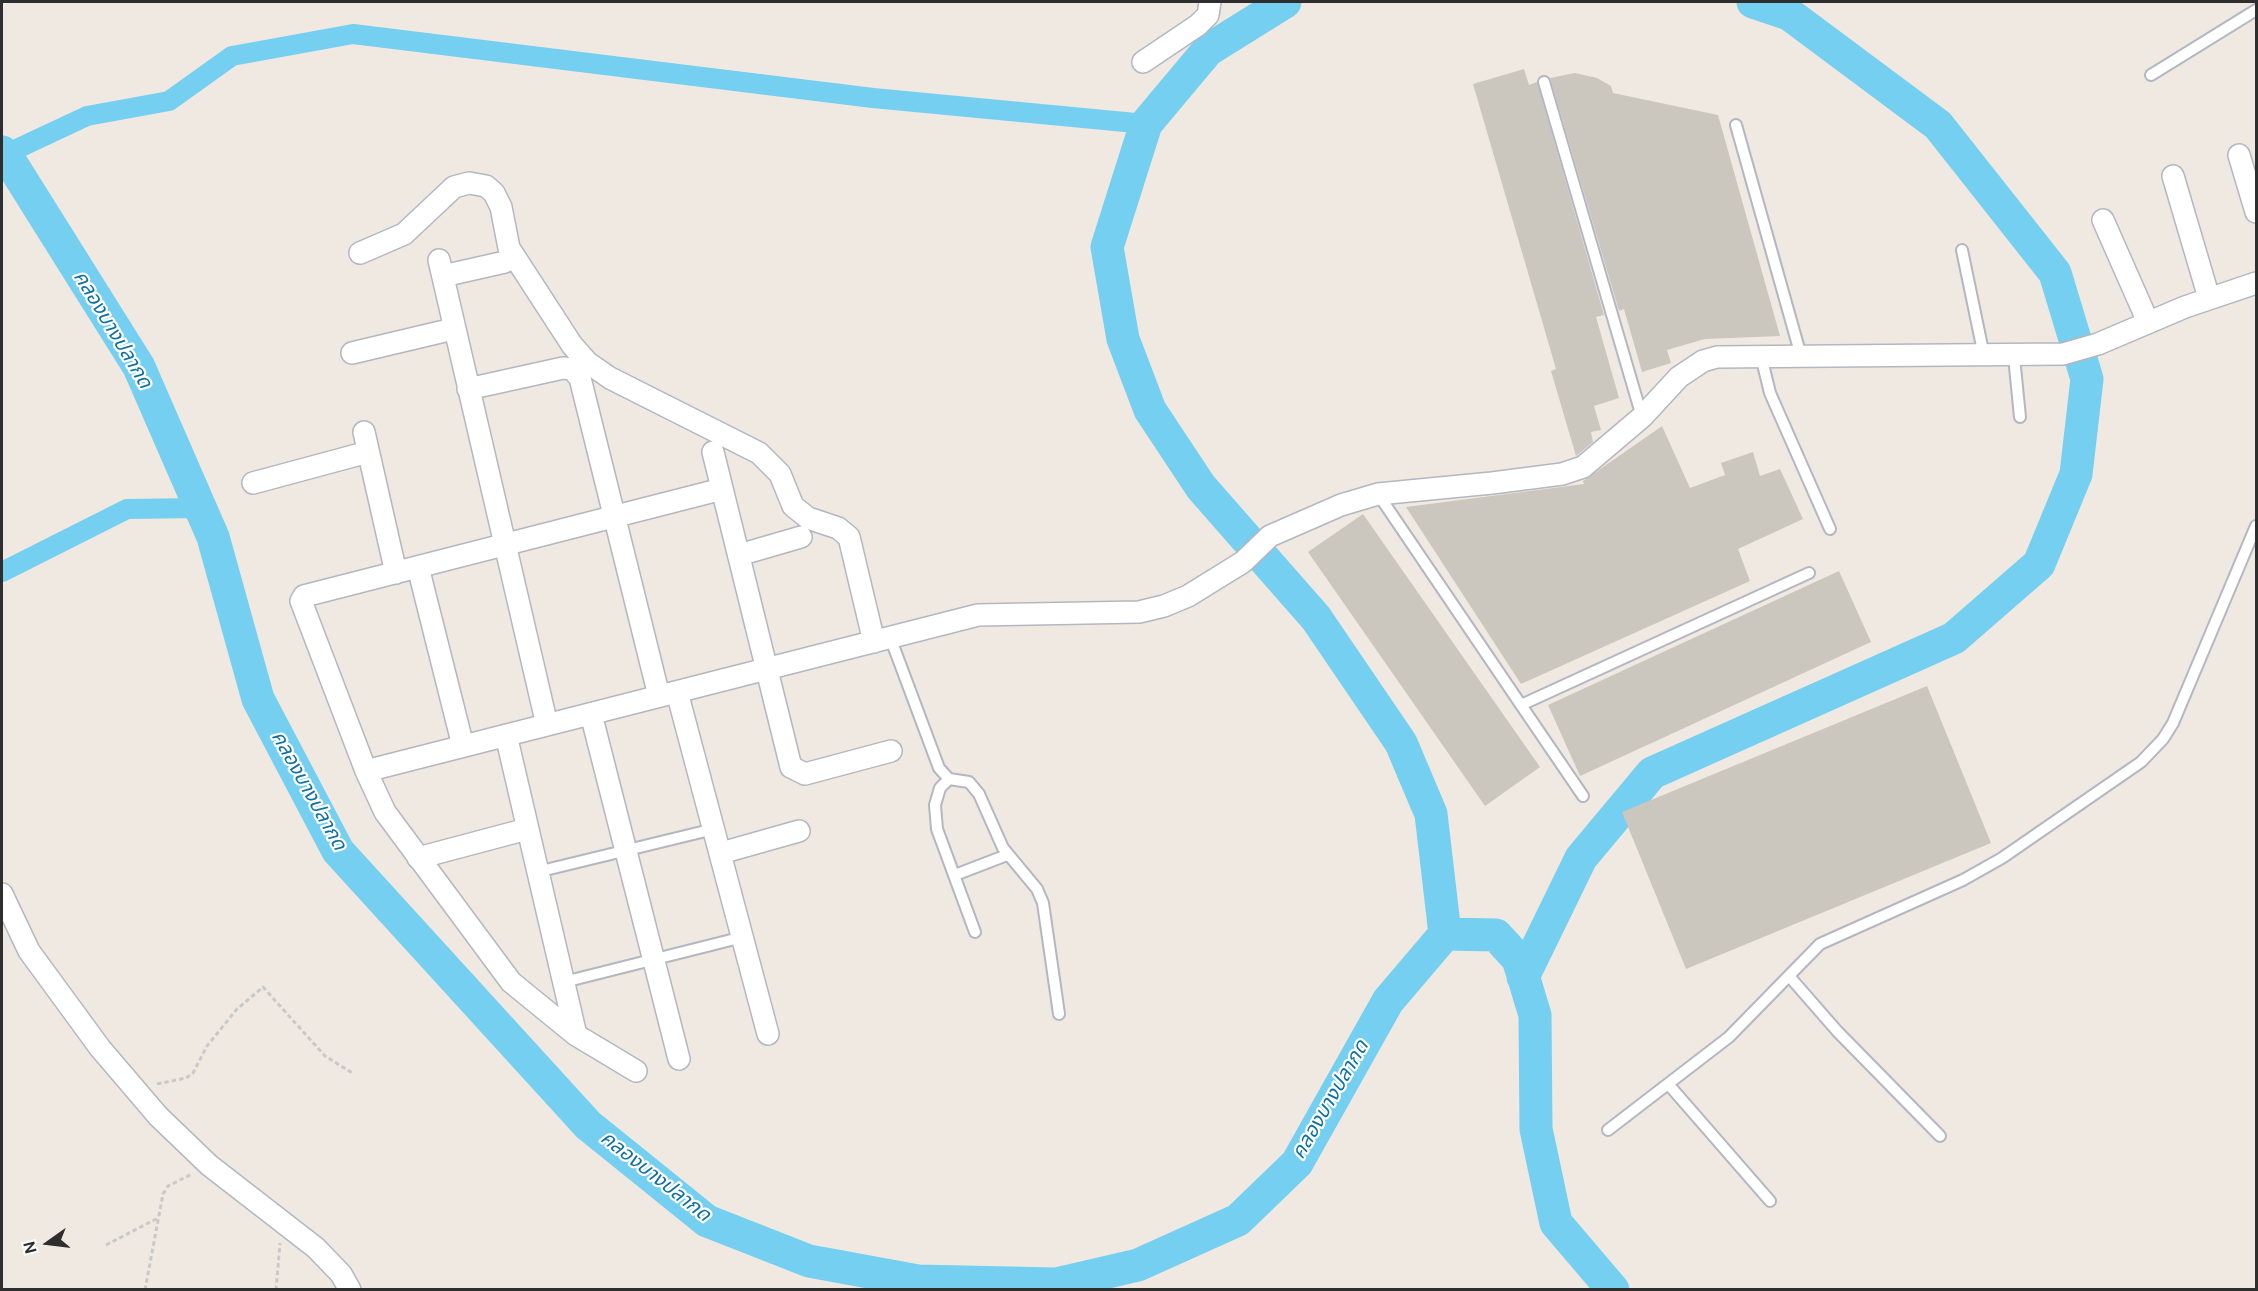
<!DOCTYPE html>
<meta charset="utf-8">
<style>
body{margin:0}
#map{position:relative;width:2258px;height:1291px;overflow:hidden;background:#efe9e1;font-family:"DM Sans",sans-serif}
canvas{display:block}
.frame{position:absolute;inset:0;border:3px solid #2e2e2e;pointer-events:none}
.north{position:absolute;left:18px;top:1213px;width:60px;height:60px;-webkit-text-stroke:4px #fff;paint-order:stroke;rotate:256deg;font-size:16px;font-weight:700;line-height:24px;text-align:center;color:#2e2e2e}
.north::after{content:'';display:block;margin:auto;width:21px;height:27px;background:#2e2e2e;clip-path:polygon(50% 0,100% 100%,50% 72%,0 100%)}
</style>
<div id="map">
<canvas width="2258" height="1291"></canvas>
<div class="frame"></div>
<div class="north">N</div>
</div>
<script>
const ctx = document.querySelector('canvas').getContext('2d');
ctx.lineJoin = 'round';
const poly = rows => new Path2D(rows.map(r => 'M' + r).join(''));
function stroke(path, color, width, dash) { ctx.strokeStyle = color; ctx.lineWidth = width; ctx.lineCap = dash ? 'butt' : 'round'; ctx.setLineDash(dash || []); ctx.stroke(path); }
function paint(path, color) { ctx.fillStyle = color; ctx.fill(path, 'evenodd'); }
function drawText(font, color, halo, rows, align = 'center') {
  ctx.font = font + ' "DM Sans","Noto Sans Thai",sans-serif'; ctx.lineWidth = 4.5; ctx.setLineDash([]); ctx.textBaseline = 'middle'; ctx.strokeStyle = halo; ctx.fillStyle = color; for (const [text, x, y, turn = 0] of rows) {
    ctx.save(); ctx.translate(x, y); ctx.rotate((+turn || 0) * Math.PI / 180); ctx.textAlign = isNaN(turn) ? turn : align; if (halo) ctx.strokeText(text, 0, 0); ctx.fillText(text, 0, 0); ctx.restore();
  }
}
stroke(poly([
 [4,155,87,116,169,101,232,56,353,34,873,98,1146,124],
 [2,572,127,509,200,508]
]), '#75cff0', 20);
stroke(poly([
 [1285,2,1208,50,1146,124,1107,247,1123,339,1150,410,1201,487,1316,618,1401,743,1431,814,1445,934],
 [2,152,13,166,139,367,213,537,258,699,338,851,588,1125,707,1221,809,1261,918,1281,1056,1284,1138,1265,1238,1220,1297,1163,1388,1001,1445,934,1496,935,1518,959,1535,1015,1536,1129,1556,1223,1613,1290],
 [1523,977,1581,858,1652,773,1954,638,2039,564,2076,474,2087,379,2055,273,1938,125,1789,14,1753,2]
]), '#75cff0', 33);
paint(poly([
 [1524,69,1529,85,1537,82,1604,315,1596,317,1619,398,1594,406,1601,430,1591,432,1593,442,1576,456,1551,371,1556,369,1473,84],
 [1575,73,1597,78,1611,86,1613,93,1718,115,1780,336,1705,339,1667,350,1671,363,1642,372,1624,309,1619,311,1550,78],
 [1662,426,1690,488,1725,475,1721,463,1753,452,1760,476,1780,469,1803,519,1738,549,1750,581,1521,684,1406,507,1584,484,1583,481],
 [1363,514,1540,767,1485,806,1308,552],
 [1839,571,1871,642,1580,776,1548,705],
 [1927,686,1991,843,1686,969,1622,812]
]), '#cbc7bf');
const lane = poly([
 [2151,75,2256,10],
 [1544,82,1642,417],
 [1736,125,1801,356],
 [1962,250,1984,356],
 [1761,356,1770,393,1830,529],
 [2014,357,2020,417],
 [1378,494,1521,705,1809,573],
 [890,637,939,768,949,779,969,782,979,794,1003,848,1037,889,1043,903,1059,1014],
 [1521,705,1583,796],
 [949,779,940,788,935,805,937,829,975,932],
 [537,872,714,829],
 [955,875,1007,855],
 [1789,976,1837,1031,1940,1136],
 [564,982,743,937],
 [1669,1085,1770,1201],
 [1608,1130,1729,1037,1820,944,1963,880,2002,858,2141,762,2163,739,2173,723,2256,526]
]);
const street = poly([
 [1143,62,1198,25,1208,15,1210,2],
 [2239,155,2256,212],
 [2173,176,2209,298],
 [2103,220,2148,322],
 [360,253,404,234,454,187,469,183,486,186,494,193,501,207,509,248,572,345,587,362,610,378,759,453,780,474,793,506,808,518,838,528,849,537,874,642],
 [439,260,547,725],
 [443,276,505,262],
 [352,353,453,329],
 [468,389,563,368,572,369,580,378,659,696],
 [364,432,396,573],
 [713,452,791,767,805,774,891,751],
 [253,483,368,452],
 [739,555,801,537],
 [418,567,463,746],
 [677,692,768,1034],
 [591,714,679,1059],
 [506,735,576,1035],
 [366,771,978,615,1139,612,1164,606,1188,596,1243,562,1270,536,1341,505,1378,494,1492,483,1562,474,1583,467,1642,417,1679,377,1703,361,1717,357,2063,354,2098,344,2185,307,2256,283],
 [721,853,799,831],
 [418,858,527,829],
 [2,894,29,951,100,1048,158,1116,209,1165,316,1248,341,1274,350,1290],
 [636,1071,576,1035,511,982,385,812,366,771,301,601,304,596,722,489]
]);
stroke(lane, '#b4b7c1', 14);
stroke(street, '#b4b7c1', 24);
stroke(poly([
 [157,1084,186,1078,193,1073,207,1046,237,1009,263,987,325,1056,354,1074],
 [106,1245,158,1218],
 [145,1290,163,1194,168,1186,192,1174],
 [276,1290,280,1243]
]), '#c9c9c9', 3, [4.5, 3]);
stroke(lane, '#fff', 10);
stroke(street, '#fff', 21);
drawText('italic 20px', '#0d6fa3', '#fff', [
 ["คลองบางปลากด",112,330,59],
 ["คลองบางปลากด",308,791,61],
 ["คลองบางปลากด",1331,1100,-60],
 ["คลองบางปลากด",655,1177,38]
]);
</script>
